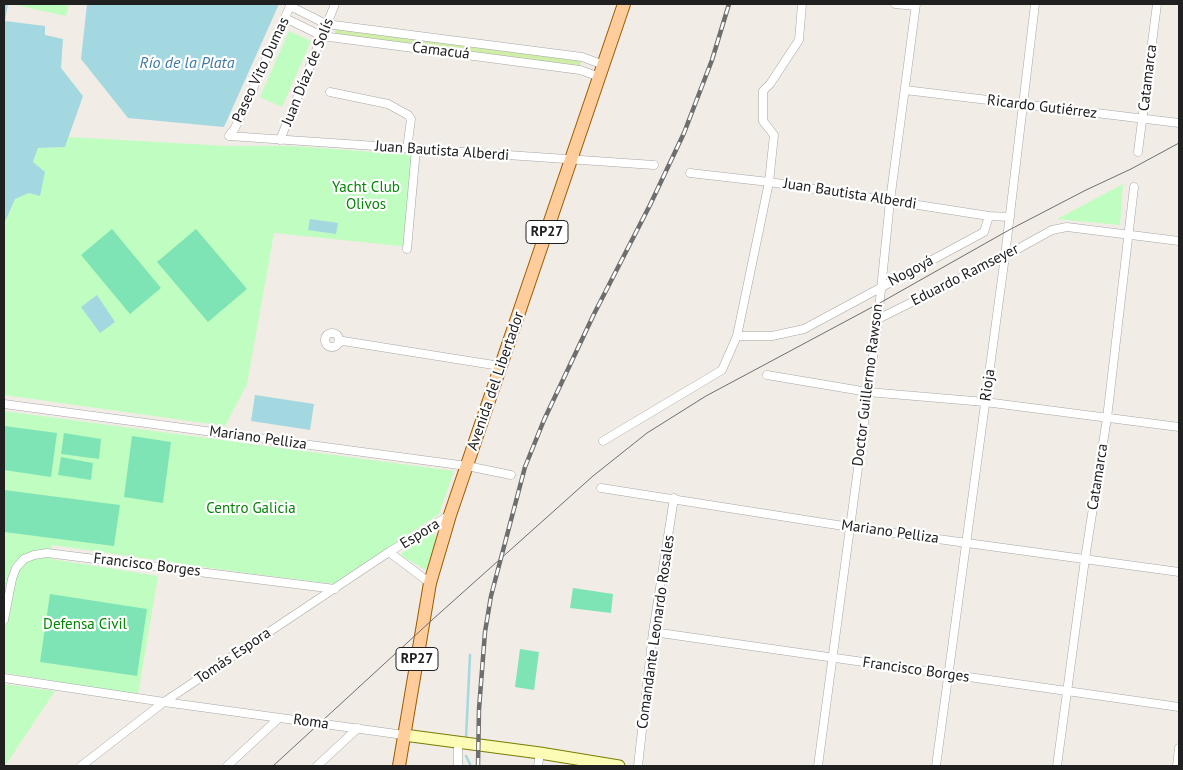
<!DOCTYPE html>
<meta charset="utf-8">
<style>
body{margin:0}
#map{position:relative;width:1183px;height:770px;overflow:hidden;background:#f1ece5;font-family:"PT Sans",sans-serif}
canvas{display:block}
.frame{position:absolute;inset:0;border:5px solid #202020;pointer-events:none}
</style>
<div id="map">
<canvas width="1183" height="770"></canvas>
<div class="frame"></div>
</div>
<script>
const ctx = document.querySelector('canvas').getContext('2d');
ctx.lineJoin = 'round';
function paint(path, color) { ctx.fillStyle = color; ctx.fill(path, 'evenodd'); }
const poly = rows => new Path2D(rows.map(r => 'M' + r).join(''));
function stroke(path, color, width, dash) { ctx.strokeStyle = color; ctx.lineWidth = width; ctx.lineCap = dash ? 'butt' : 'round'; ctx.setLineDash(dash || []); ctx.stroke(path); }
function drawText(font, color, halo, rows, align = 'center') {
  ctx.font = font + ' "PT Sans",sans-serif'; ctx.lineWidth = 4.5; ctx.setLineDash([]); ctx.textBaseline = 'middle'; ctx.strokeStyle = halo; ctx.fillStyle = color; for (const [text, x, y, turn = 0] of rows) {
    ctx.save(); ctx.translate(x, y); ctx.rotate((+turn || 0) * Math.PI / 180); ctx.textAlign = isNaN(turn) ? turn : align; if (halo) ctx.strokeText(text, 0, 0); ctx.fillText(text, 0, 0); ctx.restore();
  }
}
paint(poly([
 [336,29,581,60,580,67,334,35]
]), '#d0eea8');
paint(poly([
 [11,4,69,4,66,16],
 [289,31,311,41,282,107,260,97],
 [69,137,227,146,292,146,418,155,410,247,274,233,247,384,225,426,4,395,4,224,15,199,29,193,39,196,33,162,38,148,65,147],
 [1123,184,1120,225,1057,219],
 [4,411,454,471,439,514,334,584,246,573,52,545,51,559,158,576,138,695,6,673,4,684,55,691,5,766,4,766],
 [430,533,435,534,436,541,428,569,424,569,402,556,402,553]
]), '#c0fdc1');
paint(poly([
 [112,229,161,288,130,314,81,255],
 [196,229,247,289,208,322,157,262],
 [4,426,57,433,51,477,4,470],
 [64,433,101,439,99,459,61,454],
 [132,436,171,442,163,503,124,497],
 [61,457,93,463,91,480,58,475],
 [4,490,120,505,114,546,4,532],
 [573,588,613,594,611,613,570,608],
 [50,594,147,609,137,676,40,662],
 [520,649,539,652,534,690,515,687]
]), '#7fe4b5');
paint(poly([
 [4,4,8,4,5,21,45,26,45,35,63,39,61,68,83,96,65,147,38,148,33,162,45,172,40,196,29,193,15,199,4,224],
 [87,4,279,4,224,127,128,118,81,59],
 [310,219,338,223,336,234,308,230],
 [97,295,115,322,100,333,81,307],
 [255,395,314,404,310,430,251,421]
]), '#a3d8e1');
stroke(poly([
 [466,738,470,655],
 [466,756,470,764]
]), '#a3d8e1', 2.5);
const street = poly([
 [291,4,235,128,229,136,654,165],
 [895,4,915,6],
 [290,6,326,24,582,57,604,65],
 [285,18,322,36,580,70,600,77],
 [905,90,1179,123],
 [330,92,388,104,408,115,411,119,407,149],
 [280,140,335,4],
 [1138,152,1157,4],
 [690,173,769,182,989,216,1010,217],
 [407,249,416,149],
 [878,319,1005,256,1052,230,1067,227,1179,241],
 '325 340a7 7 0 1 1 14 0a7 7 0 1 1-14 0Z',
 [737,336,772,336,804,329,984,232,989,216],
 [338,343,343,341,500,366],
 [767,375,868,392,985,402,1179,427],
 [4,404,467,466,511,475],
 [603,441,722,370,737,336,769,182,774,135,763,121,763,91,770,84,799,40,802,4],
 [601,488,850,527,1179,572],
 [389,552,430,583],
 [4,620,12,579,16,568,24,559,34,555,47,553,335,589],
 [653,632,1179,707],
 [4,678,164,702,404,735],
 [81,766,164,702,389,552,450,515],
 [227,766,279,718],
 [317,766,358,728],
 [458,766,458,742],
 [538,766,540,753],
 [638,766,653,632,674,498],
 [818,766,878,319,890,201,916,4],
 [936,766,1005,256,1035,4],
 [1057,766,1085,559,1107,418,1134,187],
 [1177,766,1179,748]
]);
const secondary = poly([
 [404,735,540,753,619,766]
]);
const primary = poly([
 [399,766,430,583,450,515,624,4]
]);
stroke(street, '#a7a7a7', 9);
stroke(secondary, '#797d00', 13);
stroke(primary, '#9b5c00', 14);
stroke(street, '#fff', 8);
stroke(secondary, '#fdfcb7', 11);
stroke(primary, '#ffcd9c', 12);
stroke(poly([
 [273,766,432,620,593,476,647,433,706,396,878,304,1009,230,1086,190,1131,169,1179,143]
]), '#6e6e6e', 1);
const rail = poly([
 [478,766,479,709,485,632,491,596,525,467,544,420,594,314,650,205,684,133,712,60,729,4]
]);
stroke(rail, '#6e6e6e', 4.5);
stroke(rail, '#fff', 2.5, [8]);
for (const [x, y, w] of [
 [547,232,42],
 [417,659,42]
]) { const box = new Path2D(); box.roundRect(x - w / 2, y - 11.5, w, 23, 4); ctx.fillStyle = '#fff'; ctx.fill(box); stroke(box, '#202020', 1); }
drawText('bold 14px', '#202020', null, [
 ["RP27",547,232],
 ["RP27",417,659]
]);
drawText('15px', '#202020', '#fff', [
 ["Camacuá",441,51,7],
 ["Paseo Vito Dumas",261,70,-65],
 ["Juan Díaz de Solís",308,72,-68],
 ["Catamarca",1148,78,-83],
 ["Ricardo Gutiérrez",1042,107,7],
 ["Juan Bautista Alberdi",442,151,4],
 ["Juan Bautista Alberdi",850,194,9],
 ["Nogoyá",911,271,-28],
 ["Eduardo Ramseyer",965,275,-27],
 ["Avenida del Libertador",496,381,-71],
 ["Doctor Guillermo Rawson",868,385,-83],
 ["Rioja",988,385,-82],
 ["Mariano Pelliza",258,438,8],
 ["Catamarca",1098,477,-81],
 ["Mariano Pelliza",890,532,8],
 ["Espora",420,534,-32],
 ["Francisco Borges",147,565,7],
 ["Comandante Leonardo Rosales",656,632,-82],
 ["Tomás Espora",233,656,-34],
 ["Francisco Borges",916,670,8],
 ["Roma",311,722,8]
]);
drawText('15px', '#058606', '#fff', [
 ["Yacht Club",366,188],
 ["Olivos",366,205],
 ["Centro Galicia",251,509],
 ["Defensa Civil",85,625]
]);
drawText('italic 16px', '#407aa6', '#fff', [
 ["Río de la Plata",187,63]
]);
</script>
